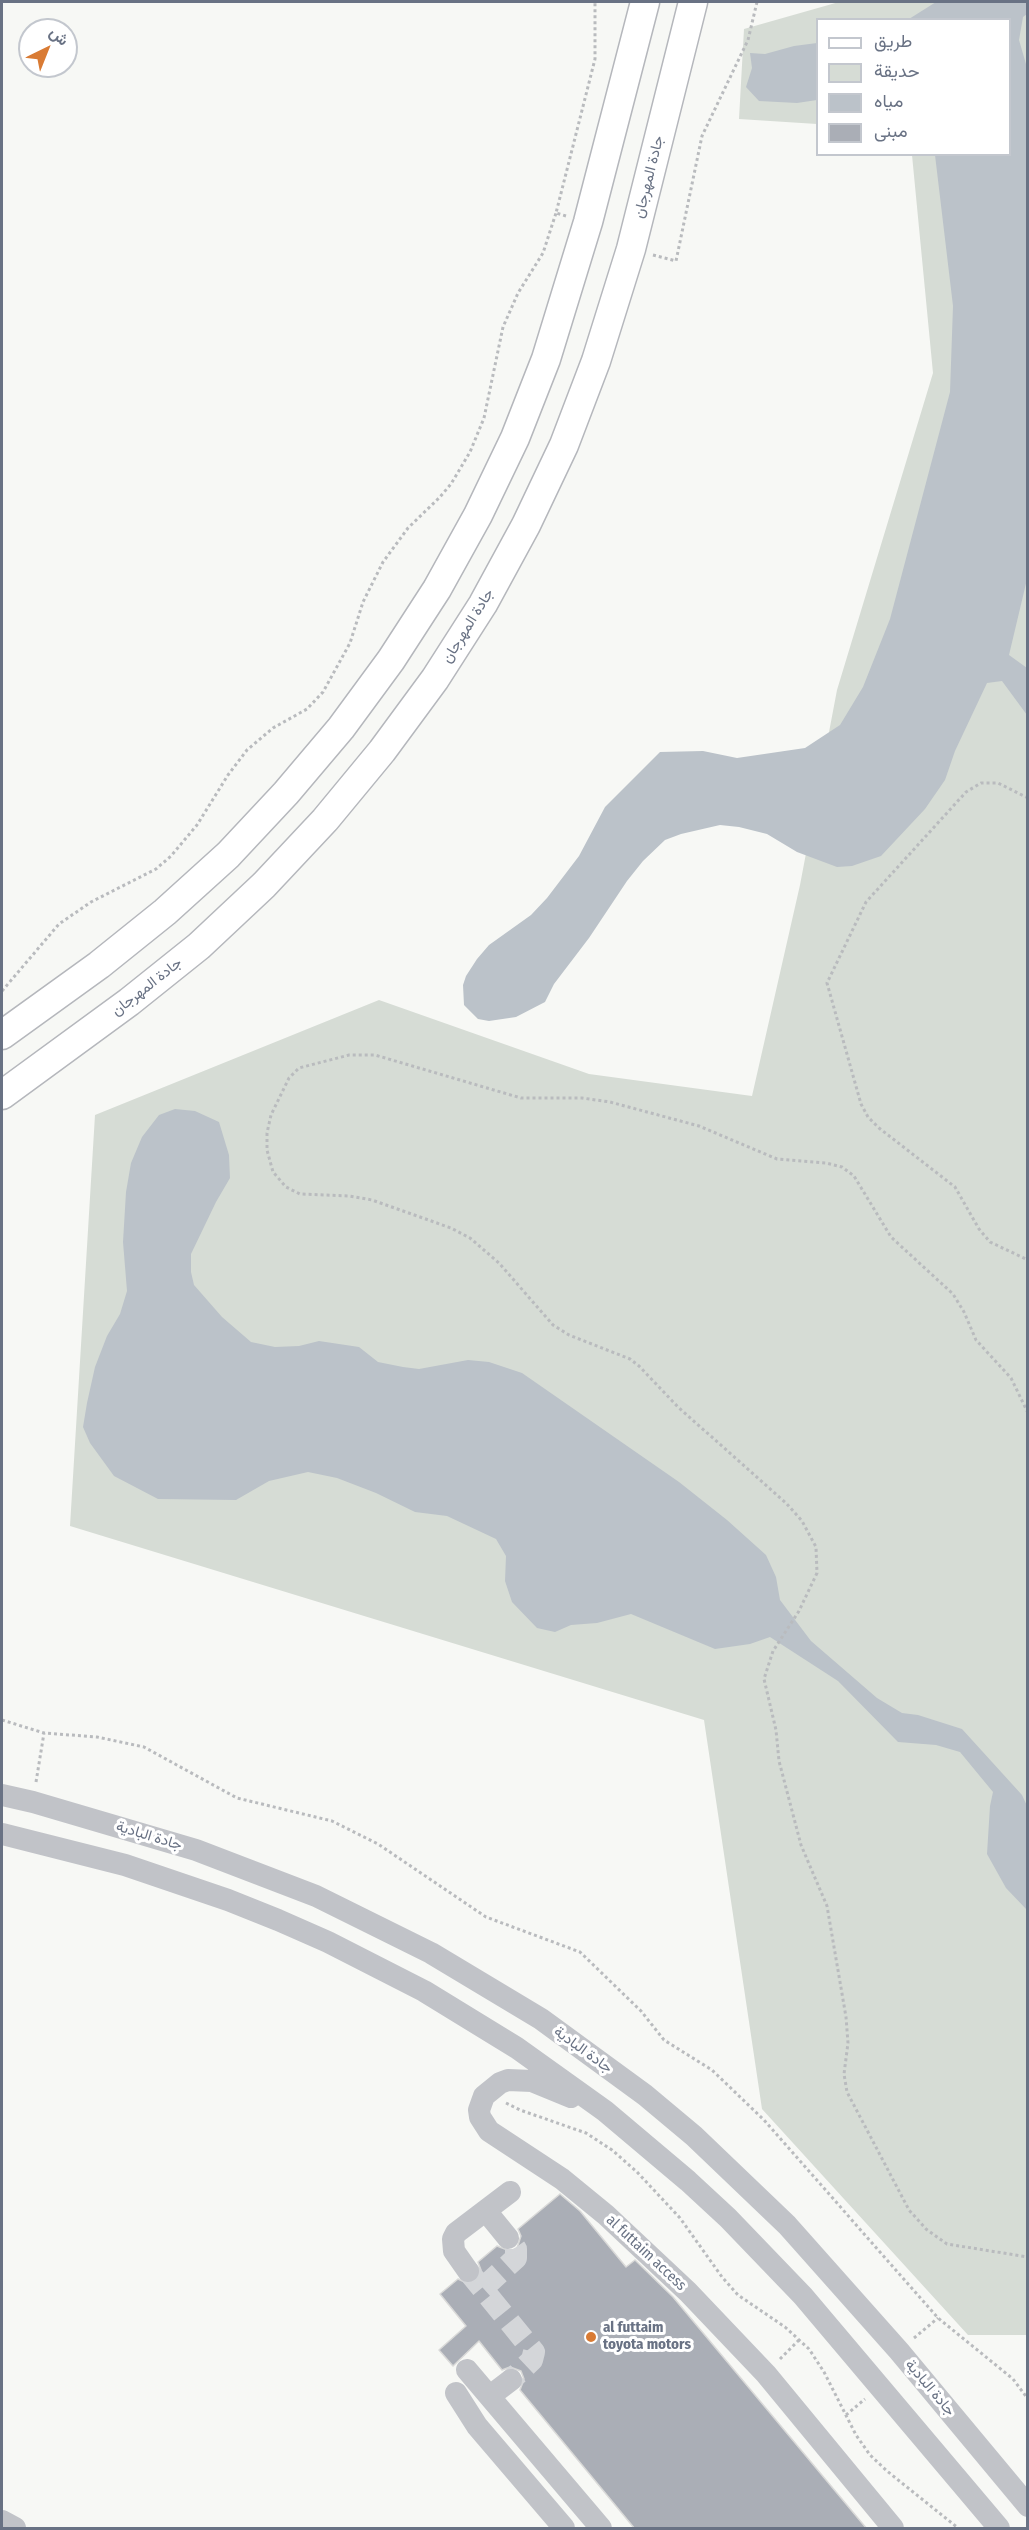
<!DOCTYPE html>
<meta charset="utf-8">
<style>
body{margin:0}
#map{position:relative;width:1029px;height:2530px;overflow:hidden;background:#f7f8f5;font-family:"Fira Sans Condensed",Vazirmatn,sans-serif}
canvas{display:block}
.frame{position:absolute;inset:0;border:3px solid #697284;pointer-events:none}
.legend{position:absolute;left:816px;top:18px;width:195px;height:138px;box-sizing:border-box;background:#fff;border:2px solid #c3c7ce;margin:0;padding:8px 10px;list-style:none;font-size:18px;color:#697284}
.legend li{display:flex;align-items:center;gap:12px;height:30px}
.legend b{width:30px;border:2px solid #c3c7ce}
.north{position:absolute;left:18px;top:18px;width:60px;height:60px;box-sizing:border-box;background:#fff;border:2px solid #c3c7ce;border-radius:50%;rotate:43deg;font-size:16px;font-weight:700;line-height:24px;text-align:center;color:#697284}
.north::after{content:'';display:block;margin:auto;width:21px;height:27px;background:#d97b34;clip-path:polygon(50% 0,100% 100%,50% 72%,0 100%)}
</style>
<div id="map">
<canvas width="1029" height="2530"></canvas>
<div class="frame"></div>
<ul class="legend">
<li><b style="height:8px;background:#fff"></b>طريق</li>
<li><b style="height:16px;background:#d6dcd5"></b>حديقة</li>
<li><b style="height:16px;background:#bbc2c9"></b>مياه</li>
<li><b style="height:16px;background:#aaaeb6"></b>مبنى</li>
</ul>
<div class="north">ش</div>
</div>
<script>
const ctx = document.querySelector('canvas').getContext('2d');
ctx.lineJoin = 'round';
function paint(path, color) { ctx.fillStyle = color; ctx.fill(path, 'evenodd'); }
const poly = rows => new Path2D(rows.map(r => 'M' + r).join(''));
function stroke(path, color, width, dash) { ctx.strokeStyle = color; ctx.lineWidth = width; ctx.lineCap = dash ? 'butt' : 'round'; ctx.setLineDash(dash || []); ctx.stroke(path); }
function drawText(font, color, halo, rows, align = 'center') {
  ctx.font = font + ' "Fira Sans Condensed",Vazirmatn,sans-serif'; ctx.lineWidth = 6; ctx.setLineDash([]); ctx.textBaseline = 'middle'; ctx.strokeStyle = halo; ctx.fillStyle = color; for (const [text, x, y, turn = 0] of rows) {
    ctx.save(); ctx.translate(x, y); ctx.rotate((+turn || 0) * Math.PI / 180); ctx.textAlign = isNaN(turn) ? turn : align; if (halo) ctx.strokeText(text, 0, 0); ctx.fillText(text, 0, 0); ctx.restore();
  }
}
paint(poly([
 [839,2,1027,2,1027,2335,968,2335,762,2109,704,1720,70,1526,95,1115,379,1000,589,1074,752,1096,800,885,837,690,933,373,912,155,1010,154,1010,20,818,20,817,124,739,119,744,29]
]), '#d6dcd5');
paint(poly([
 [936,2,1027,2,1027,14,1023,17,1019,40,1028,71,1028,575,1009,655,1027,668,1027,715,1002,681,987,683,955,751,945,780,925,809,881,856,852,866,837,867,797,852,767,834,739,827,720,825,681,834,665,840,643,861,627,881,589,938,554,984,545,1002,516,1017,489,1021,478,1019,464,1005,463,985,466,976,477,959,489,945,531,915,547,898,579,856,605,807,660,752,703,751,737,758,805,748,840,725,863,687,890,619,950,392,953,306,935,155,1010,154,1010,20,909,19],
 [817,43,817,100,797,103,759,101,746,87,752,68,750,53,765,54,794,46],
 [175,1109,195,1111,219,1122,229,1155,230,1178,216,1202,191,1254,191,1272,194,1285,222,1317,251,1342,275,1347,299,1346,319,1341,359,1347,378,1362,403,1367,419,1369,468,1360,489,1362,522,1373,679,1482,727,1520,766,1555,776,1577,780,1600,811,1641,877,1698,902,1713,918,1715,962,1729,1022,1795,1028,1808,1027,1910,1006,1888,987,1854,990,1806,993,1792,960,1752,936,1745,898,1742,838,1681,770,1637,750,1644,715,1649,631,1614,597,1623,571,1625,555,1632,537,1628,512,1602,505,1581,506,1556,496,1539,447,1516,415,1512,376,1493,337,1478,308,1472,269,1481,236,1500,158,1499,114,1476,90,1443,83,1427,87,1403,95,1367,107,1336,120,1314,127,1291,123,1242,126,1192,131,1163,142,1137,159,1115]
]), '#bbc2c9');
const building = poly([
 [560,2194,580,2211,626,2267,635,2260,673,2297,867,2529,635,2529,520,2390,524,2379,521,2371,510,2367,502,2370,479,2341,453,2366,439,2350,466,2326,440,2294,458,2279,469,2284,476,2282,481,2270,478,2262,497,2246,510,2251,517,2248,521,2236,518,2229,560,2194]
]);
paint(building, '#aaaeb6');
stroke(building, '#d9d9d8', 1.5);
stroke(poly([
 [468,2271,534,2352,532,2360,511,2380],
 [483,2288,516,2258,516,2249,508,2238]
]), '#d4d6d9', 22, [22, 11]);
const major = poly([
 [2,1035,99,965,165,912,228,855,286,793,341,728,391,660,437,589,478,515,515,438,546,359,588,222,645,2],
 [2,1095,129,1002,199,946,264,885,325,820,382,751,435,679,483,604,526,525,564,445,596,361,631,249,693,2]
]);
stroke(major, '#b5b7bc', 31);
stroke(poly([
 [566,216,556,213,595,59,595,2],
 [653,255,676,261,702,136,748,40,757,2],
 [1028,798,998,783,981,783,966,792,866,902,827,983,861,1104,868,1117,879,1128,955,1187,979,1229,990,1242,1028,1260],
 [2,991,59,924,91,902,156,869,171,856,197,825,228,775,247,750,273,728,307,709,323,692,350,643,363,602,383,562,408,528,439,498,451,484,470,452,484,418,503,327,518,293,543,253,556,213],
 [1028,1413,1011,1378,976,1340,964,1312,953,1294,891,1237,854,1176,842,1167,826,1163,777,1159,699,1126,610,1102,582,1098,521,1098,375,1055,349,1055,299,1068,289,1078,271,1115,267,1133,267,1150,273,1172,286,1187,300,1194,349,1196,372,1200,451,1228,470,1238,499,1263,553,1325,569,1335,630,1359,639,1366,678,1407,786,1503,802,1521,816,1547,817,1573,799,1611,773,1651,764,1679,776,1730,779,1761,801,1845,827,1906,846,2017,848,2043,844,2074,847,2092,909,2210,926,2229,947,2244,1028,2257],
 [2,1720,44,1733,97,1737,144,1747,237,1798,332,1821,378,1844,486,1917,580,1952,641,2011,664,2040,712,2070,764,2120,938,2318,1013,2379,1028,2399],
 [36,1782,44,1733],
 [506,2103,520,2110,586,2133,612,2150,637,2172,680,2218,722,2277,738,2295,785,2327,809,2349,824,2372,856,2435,870,2455,887,2471,958,2528],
 [914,2338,938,2318],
 [780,2359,800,2339],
 [846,2415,865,2399]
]), '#b9bbbe', 3, [3, 3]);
stroke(poly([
 [2,1795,33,1802,196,1850,316,1896,431,1953,541,2019,645,2095,694,2136,787,2225,899,2351,1028,2506],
 [2,1834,125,1865,228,1900,278,1920,328,1942,424,1991,517,2048,605,2111,688,2181,728,2218,803,2296,999,2528],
 [571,2097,532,2081,508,2080,500,2083,484,2096,479,2110,480,2117,489,2131,562,2179,606,2215,688,2292,766,2374,893,2528],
 [486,2211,508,2238],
 [468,2271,454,2251,453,2239,456,2233,510,2192],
 [467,2370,601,2528],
 [456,2393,477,2426,564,2528],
 [490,2396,511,2380],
 [2,2521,15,2528]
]), '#c1c3c8', 22);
stroke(major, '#fff', 28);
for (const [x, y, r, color] of [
 [591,2337,6,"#d97b34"]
]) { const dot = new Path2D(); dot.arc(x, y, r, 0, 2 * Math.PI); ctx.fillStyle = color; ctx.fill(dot); stroke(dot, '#fff', 2); }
drawText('15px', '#697284', '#fff', [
 ["جادة المهرجان",649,177,-76],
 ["جادة المهرجان",468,626,-58],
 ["جادة المهرجان",147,987,-38],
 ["جادة البادية",149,1836,17],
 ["جادة البادية",583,2050,36],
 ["al futtaim access",646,2253,43],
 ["جادة البادية",930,2388,50]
]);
drawText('bold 15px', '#697284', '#fff', [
 ["al futtaim",603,2328],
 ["toyota motors",603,2345]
], 'left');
</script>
